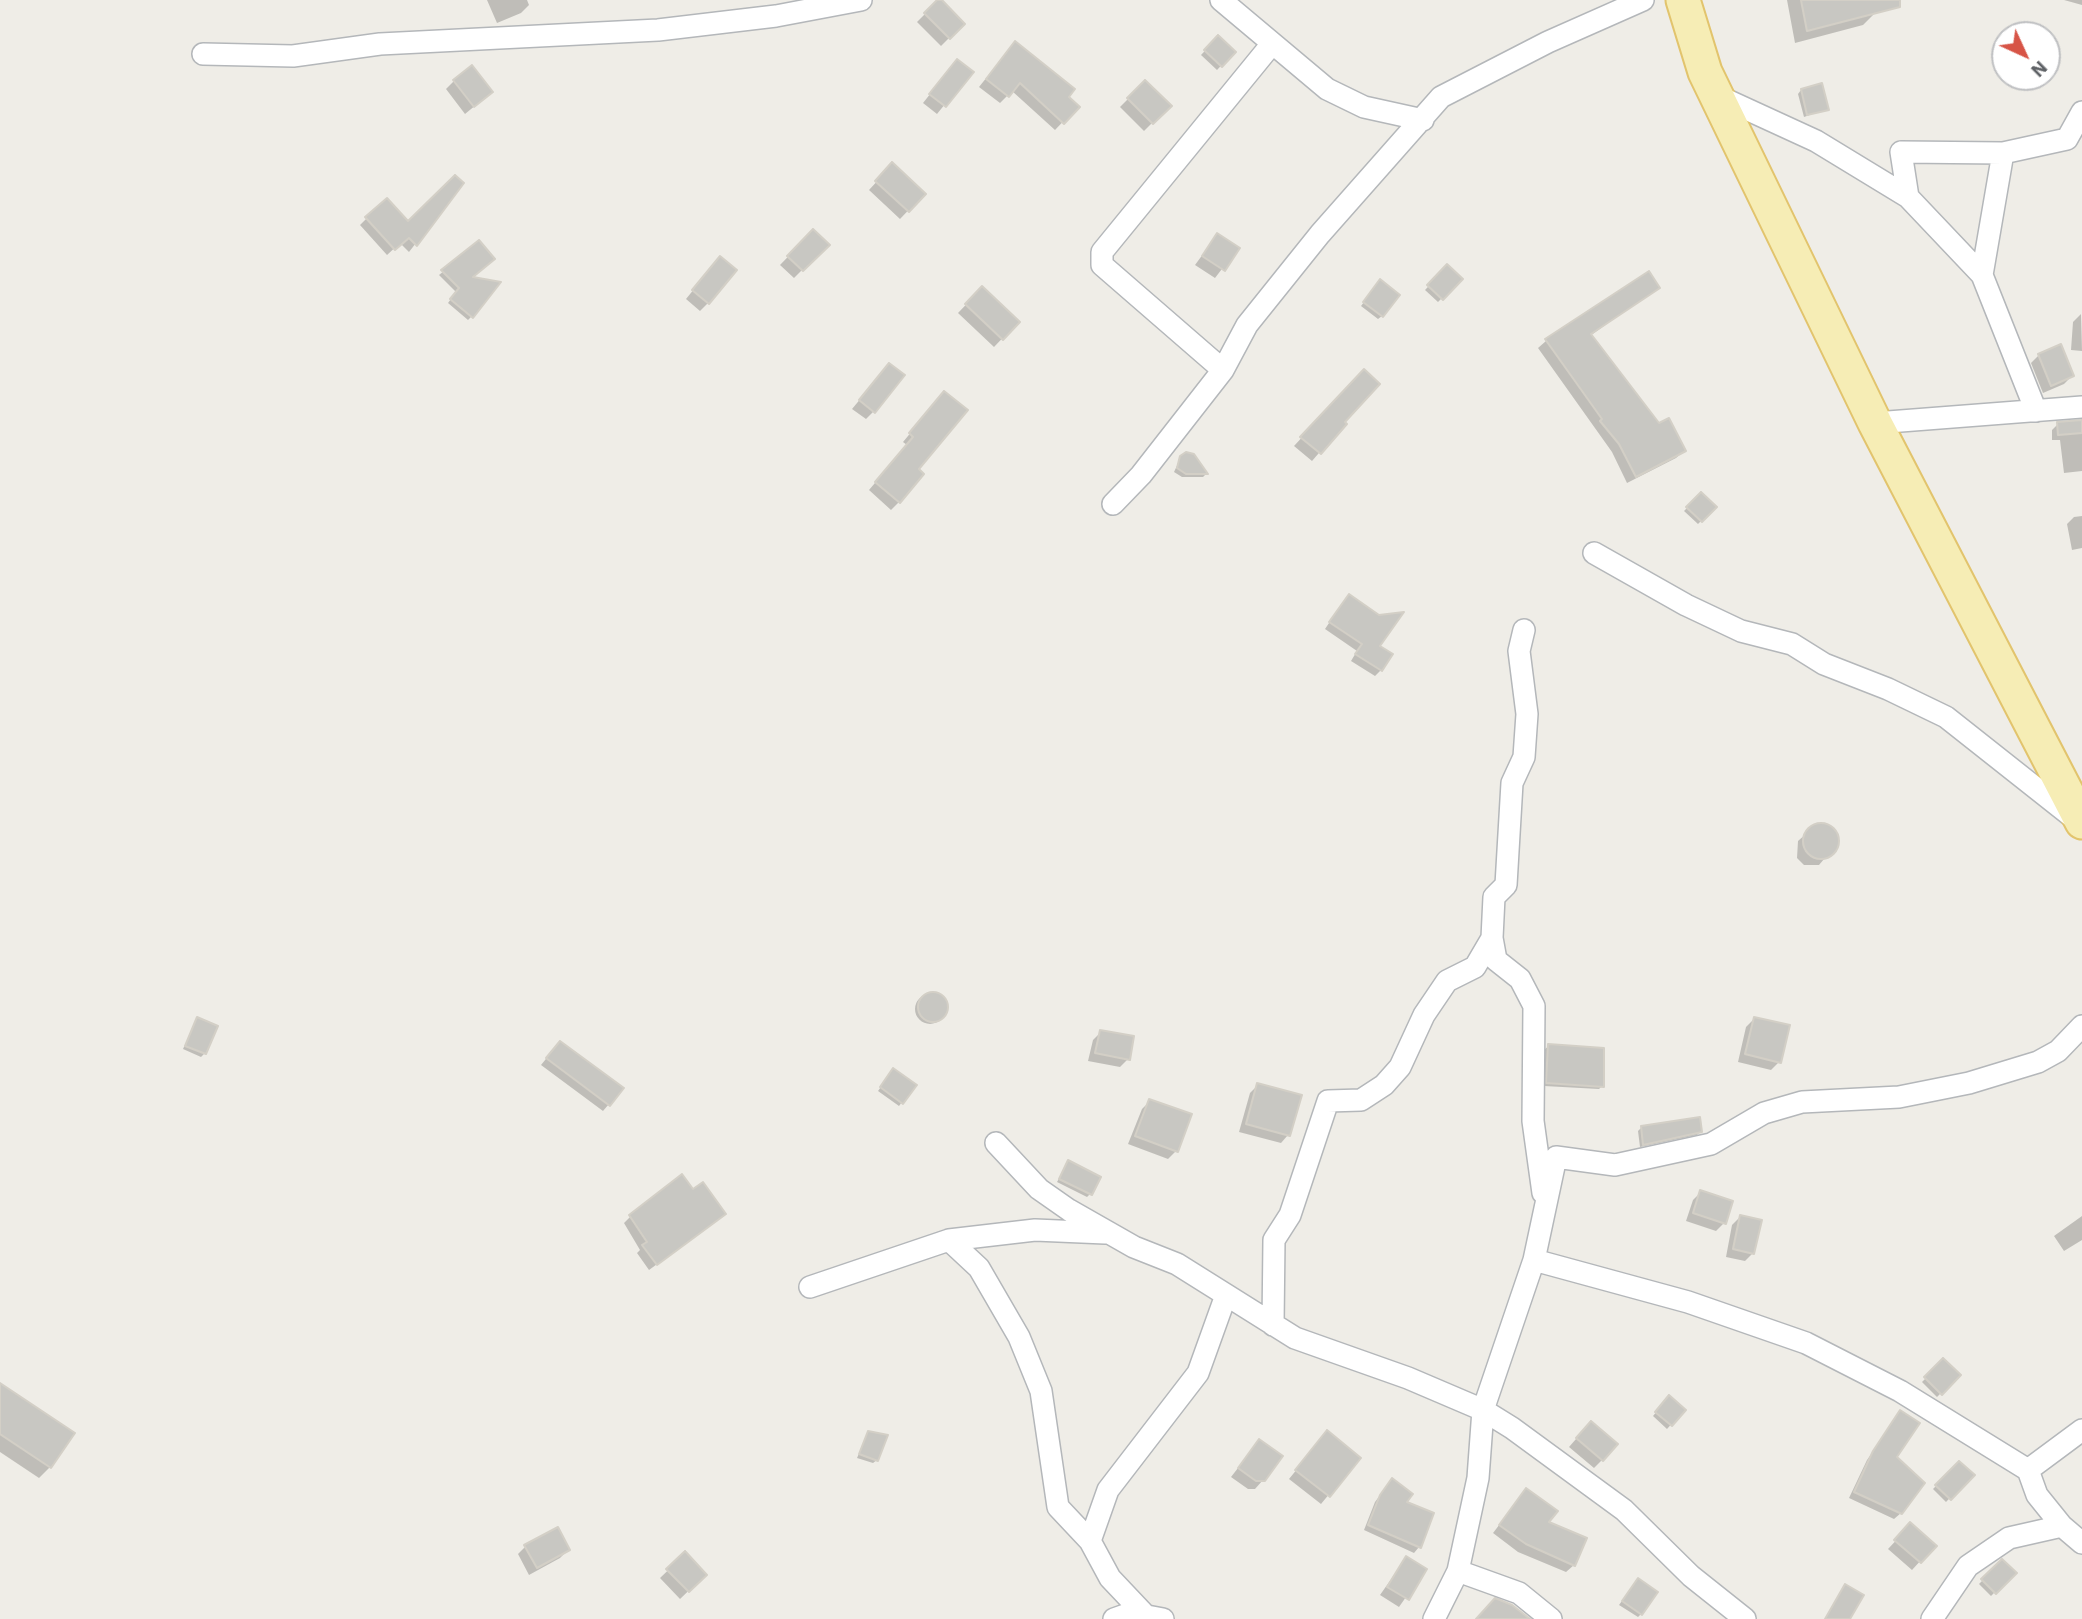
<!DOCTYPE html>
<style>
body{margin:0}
#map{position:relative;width:2082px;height:1619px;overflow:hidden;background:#efede7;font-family:"IBM Plex Sans",sans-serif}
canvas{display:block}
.north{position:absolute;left:1991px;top:21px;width:70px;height:70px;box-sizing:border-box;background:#fff;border:2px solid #bfc0c2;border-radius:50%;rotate:135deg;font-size:19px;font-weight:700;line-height:28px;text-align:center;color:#5f6266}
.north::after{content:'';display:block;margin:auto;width:24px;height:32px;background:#d75446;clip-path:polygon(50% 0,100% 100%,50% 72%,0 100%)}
</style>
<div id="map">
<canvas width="2082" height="1619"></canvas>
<div class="north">N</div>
</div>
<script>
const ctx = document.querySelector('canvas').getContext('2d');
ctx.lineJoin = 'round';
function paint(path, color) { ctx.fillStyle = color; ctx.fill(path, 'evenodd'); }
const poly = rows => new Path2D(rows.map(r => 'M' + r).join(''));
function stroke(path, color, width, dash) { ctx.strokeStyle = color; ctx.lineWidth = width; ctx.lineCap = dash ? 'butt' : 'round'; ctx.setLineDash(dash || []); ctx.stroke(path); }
paint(poly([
 [487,0,527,0,529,5,521,13,497,23],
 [939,0,963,24,941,46,917,22],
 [1787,0,1869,0,1875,13,1863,25,1795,43],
 [2064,0,2082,0,2082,5],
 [1218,37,1234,52,1217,70,1201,55],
 [1007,52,1077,107,1055,130,1012,91,1000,103,979,87],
 [950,69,971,72,937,114,923,103],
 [454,81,482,100,465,114,446,89],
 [1145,82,1169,106,1144,131,1120,107],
 [1801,90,1827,109,1804,117,1798,94],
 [892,165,924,194,900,219,869,190],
 [462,184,409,252,400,243,387,255,360,225,367,218,408,224],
 [813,231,827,245,794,278,780,265],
 [1217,235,1238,248,1215,278,1195,265],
 [479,243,470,278,472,316,468,320,448,303,456,292,439,275],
 [712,267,708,303,700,311,686,299],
 [1447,267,1461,279,1438,302,1425,290],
 [1377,285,1382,316,1378,319,1361,306],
 [982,288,1018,322,994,347,958,313],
 [1657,288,1590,336,1659,425,1684,451,1676,458,1627,483,1612,452,1538,348,1546,341],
 [2081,314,2082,351,2071,350,2073,322],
 [2039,355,2072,376,2064,384,2043,393,2031,363],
 [882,373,874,411,866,419,852,409],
 [1356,379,1344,424,1312,461,1294,446],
 [937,401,916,470,899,502,891,510,869,490,907,445,903,442],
 [2082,422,2082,471,2064,473,2060,440,2052,440,2052,430,2058,424],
 [1181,457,1206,474,1203,477,1182,477,1174,472],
 [1701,494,1715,507,1698,524,1684,511],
 [2082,516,2082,548,2072,550,2067,524,2074,517],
 [1343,602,1378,646,1381,670,1375,676,1351,661,1357,651,1325,629],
 [1816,825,1827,825,1835,832,1837,844,1819,865,1804,865,1797,858,1798,841],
 '915 1009a15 15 0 1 1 30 0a15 15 0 1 1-30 0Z',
 [197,1019,205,1053,201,1057,183,1049],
 [1754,1019,1779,1062,1771,1070,1738,1062,1746,1027],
 [1101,1032,1128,1059,1120,1067,1088,1061,1093,1040],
 [1549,1046,1602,1086,1599,1089,1544,1086,1545,1049],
 [554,1049,609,1104,603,1111,541,1065],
 [890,1074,902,1102,899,1106,878,1091],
 [1258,1085,1288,1135,1281,1143,1239,1132,1250,1093],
 [1150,1101,1176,1151,1168,1159,1128,1144,1142,1109],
 [1642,1127,1700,1132,1697,1135,1640,1147,1638,1131],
 [1068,1163,1090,1194,1087,1197,1057,1182],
 [1701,1192,1724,1223,1716,1231,1686,1221,1693,1200],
 [631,1216,716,1221,649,1270,637,1253,640,1250,624,1223],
 [2082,1216,2082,1240,2064,1251,2054,1236],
 [1740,1217,1753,1253,1745,1261,1726,1257,1732,1225],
 [1943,1361,1958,1376,1937,1397,1922,1382],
 [0,1385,50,1467,39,1478,0,1452],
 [1669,1397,1684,1410,1667,1429,1653,1416],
 [1901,1412,1895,1457,1901,1513,1894,1519,1849,1498,1867,1460],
 [1583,1431,1602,1460,1594,1468,1569,1447],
 [868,1433,877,1460,873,1463,857,1458],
 [1259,1441,1263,1480,1255,1489,1248,1489,1231,1477],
 [1320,1441,1359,1458,1321,1504,1289,1479],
 [1959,1463,1972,1475,1946,1502,1933,1489],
 [1387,1486,1404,1503,1432,1514,1419,1547,1414,1553,1364,1530,1375,1502],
 [1526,1490,1574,1565,1566,1572,1518,1552,1493,1533],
 [1903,1533,1934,1546,1912,1570,1888,1549],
 [526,1546,568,1550,560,1558,529,1575,518,1554],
 [685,1554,705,1575,680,1599,660,1578],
 [1406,1558,1425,1570,1399,1607,1380,1595],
 [2002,1561,2014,1573,1991,1596,1979,1584],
 [1635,1583,1641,1614,1638,1617,1619,1605]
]), '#0003');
const building = poly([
 [937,0,942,0,965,24,950,39,924,13,937,0],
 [1801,0,1900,0,1900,7,1807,31,1801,0],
 [1218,35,1236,52,1222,67,1204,50,1218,35],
 [1015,41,1075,89,1069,97,1080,107,1064,124,1020,83,1009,97,986,79,1015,41],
 [957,59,974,72,946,107,929,94,957,59],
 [472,65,493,92,474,107,453,80,472,65],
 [1145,80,1172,106,1153,124,1127,98,1145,80],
 [1822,83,1829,110,1807,115,1801,89,1822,83],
 [892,162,926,194,909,212,875,181,892,162],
 [455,175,464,183,417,246,409,238,395,250,365,217,387,198,408,221,455,175],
 [813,229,830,245,803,271,787,256,813,229],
 [1217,233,1240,248,1225,271,1202,256,1217,233],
 [479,240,495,259,473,277,501,282,473,318,450,299,459,288,441,270,479,240],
 [720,256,737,270,709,304,692,290,720,256],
 [1447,264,1463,279,1443,300,1427,285,1447,264],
 [1649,271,1660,288,1591,334,1659,423,1669,418,1686,451,1636,477,1619,444,1600,421,1602,419,1545,339,1649,271],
 [1380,279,1400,295,1383,317,1363,302,1380,279],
 [982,286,1020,322,1003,340,965,304,982,286],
 [2061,344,2074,376,2051,386,2038,354,2061,344],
 [889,363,905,375,875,413,859,400,889,363],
 [1364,369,1380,384,1345,422,1347,424,1321,454,1300,437,1364,369],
 [944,391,968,410,919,469,924,474,900,503,875,482,913,437,909,433,944,391],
 [2082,420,2082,433,2058,435,2057,422,2082,420],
 [1186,452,1194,454,1208,474,1186,474,1177,468,1180,456,1186,452],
 [1701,492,1717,507,1702,522,1686,507,1701,492],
 [1349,594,1379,615,1404,612,1380,646,1393,654,1382,671,1355,654,1362,644,1329,622,1349,594],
 '1803 841a18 18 0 1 1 36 0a18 18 0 1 1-36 0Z',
 '918 1007a15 15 0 1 1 30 0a15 15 0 1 1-30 0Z',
 [197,1017,218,1026,206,1054,185,1046,197,1017],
 [1754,1017,1790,1025,1781,1063,1745,1054,1754,1017],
 [1100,1030,1134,1036,1130,1060,1095,1053,1100,1030],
 [560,1041,624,1088,610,1106,546,1058,560,1041],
 [1548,1044,1604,1048,1604,1087,1546,1083,1548,1044],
 [893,1068,917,1085,903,1104,880,1087,893,1068],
 [1257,1083,1302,1095,1290,1136,1246,1124,1257,1083],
 [1149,1099,1192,1114,1178,1152,1135,1136,1149,1099],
 [1700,1117,1702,1132,1643,1145,1641,1126,1700,1117],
 [1068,1160,1101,1177,1092,1195,1059,1179,1068,1160],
 [682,1174,693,1189,703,1182,726,1214,657,1265,642,1245,647,1242,629,1215,682,1174],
 [1700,1190,1733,1201,1726,1224,1693,1213,1700,1190],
 [1740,1215,1762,1220,1754,1254,1733,1249,1740,1215],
 [1943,1358,1961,1375,1942,1395,1924,1377,1943,1358],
 [0,1383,75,1433,51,1468,0,1434,0,1383],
 [1669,1395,1686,1410,1672,1426,1655,1412,1669,1395],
 [1900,1410,1920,1423,1897,1457,1925,1483,1902,1514,1854,1492,1873,1451,1900,1410],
 [1591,1421,1618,1444,1603,1461,1576,1438,1591,1421],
 [1327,1430,1361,1458,1330,1497,1295,1470,1327,1430],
 [868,1431,888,1435,878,1461,859,1454,868,1431],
 [1259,1439,1283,1456,1265,1481,1256,1481,1238,1468,1259,1439],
 [1959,1461,1975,1475,1951,1500,1935,1485,1959,1461],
 [1392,1478,1413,1494,1407,1502,1434,1513,1421,1548,1368,1525,1380,1495,1392,1478],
 [1526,1488,1558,1511,1549,1522,1587,1538,1575,1566,1526,1544,1499,1525,1526,1488],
 [1910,1522,1937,1546,1921,1563,1894,1540,1910,1522],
 [558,1527,570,1550,537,1568,524,1545,558,1527],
 [685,1551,707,1575,689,1592,666,1569,685,1551],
 [1406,1556,1427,1569,1409,1600,1387,1587,1406,1556],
 [2002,1559,2017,1573,1996,1594,1981,1579,2002,1559],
 [1638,1578,1658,1592,1642,1615,1622,1601,1638,1578],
 [1845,1584,1864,1595,1850,1619,1825,1619,1845,1584],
 [1495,1598,1512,1605,1530,1619,1476,1619,1495,1598]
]);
paint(building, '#c8c7c2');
stroke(building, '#d3cfc6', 2);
const minor = poly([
 [1221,0,1327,89,1364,107,1423,120],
 [203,54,293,56,380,44,658,30,776,16,861,0],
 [1718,96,1816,141,1908,197,1982,275,2036,411],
 [1908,197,1901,152,2003,153,2067,139,2082,112],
 [1982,275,2003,153],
 [1223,370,1102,265,1102,252,1271,45],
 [1875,423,2082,407],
 [1113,504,1141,475,1223,370,1247,325,1320,234,1441,97,1548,42,1643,0],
 [1594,553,1686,605,1741,631,1792,644,1824,664,1888,689,1946,717,2075,819],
 [1524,630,1519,651,1527,714,1524,757,1512,783,1506,885,1494,897,1492,938,1496,960,1520,979,1534,1006,1533,1121,1543,1193],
 [996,1143,1039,1189,1069,1210,1134,1247,1177,1264,1295,1338,1408,1378,1483,1410,1512,1428,1624,1510,1691,1576,1745,1619],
 [949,1240,979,1268,1019,1337,1041,1391,1058,1507,1090,1541,1110,1578,1145,1615],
 [1534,1260,1688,1302,1806,1343,1900,1391,2028,1470,2037,1495,2062,1526,2082,1543],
 [810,1287,949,1240,1035,1230,1105,1233],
 [1273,1325,1274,1240,1290,1215,1328,1101,1361,1100,1384,1085,1400,1067,1424,1015,1447,981,1475,967,1492,938],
 [2028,1470,2082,1430],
 [1090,1541,1108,1490,1198,1373,1226,1295],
 [1458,1571,1519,1593,1551,1619],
 [1114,1619,1131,1613,1163,1619],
 [1434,1619,1458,1571,1478,1478,1483,1410,1534,1260,1556,1157,1615,1165,1711,1144,1764,1113,1802,1102,1899,1097,1969,1083,2038,1062,2058,1051,2082,1026],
 [1932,1619,1968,1566,2009,1538,2062,1526]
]);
const primary = poly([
 [1683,0,1705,72,1875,423,2082,822]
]);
stroke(minor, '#b4b7ba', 24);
stroke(primary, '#e2c46d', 37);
stroke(minor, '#fff', 21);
stroke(primary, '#f6edb5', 33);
</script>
